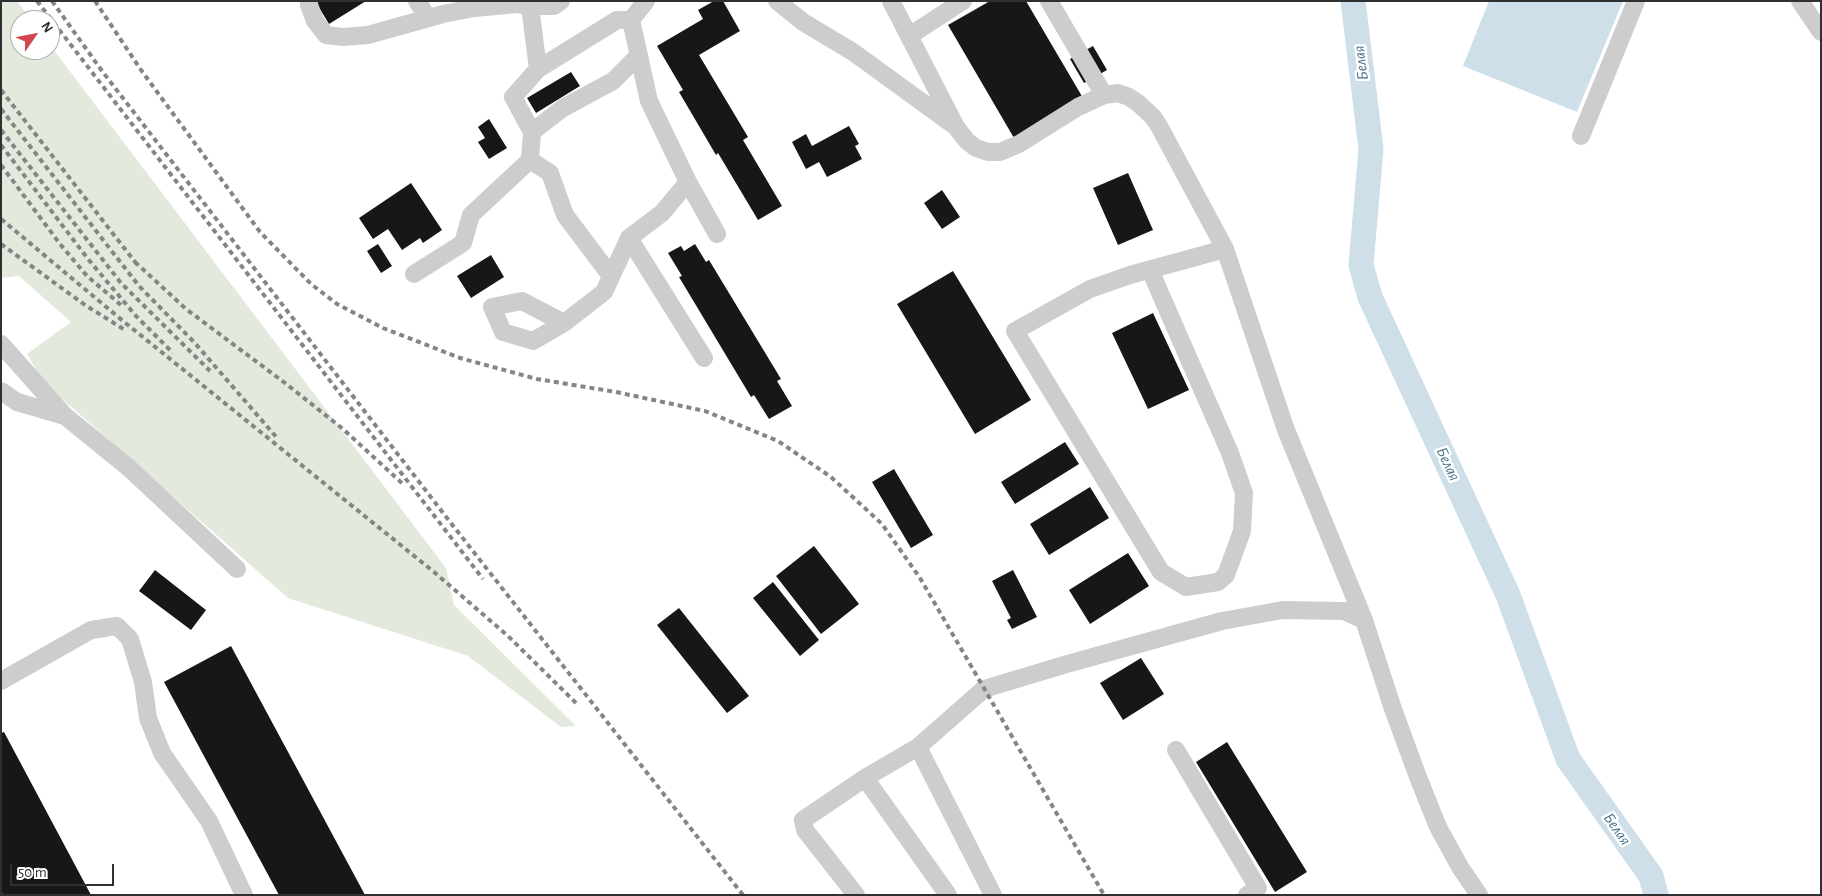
<!DOCTYPE html>
<meta charset="utf-8">
<style>
body{margin:0}
#map{position:relative;width:1822px;height:896px;overflow:hidden;background:#fff;font-family:"Alegreya Sans",sans-serif}
canvas{display:block}
.frame{position:absolute;inset:0;border:2px solid #303030;pointer-events:none}
.north{position:absolute;left:10px;top:10px;width:50px;height:50px;box-sizing:border-box;background:#fff;border:1px solid #acacac;border-radius:50%;rotate:57deg;font-size:14px;font-weight:700;line-height:20px;text-align:center;color:#303030}
.north::after{content:'';display:block;margin:auto;width:18px;height:22px;background:#d34750;clip-path:polygon(50% 0,100% 100%,50% 72%,0 100%)}
.scale{position:absolute;left:10px;top:864px;width:104px;height:22px;box-sizing:border-box;border:2px solid #303030;border-top:0;padding-left:6px;font-size:15px;line-height:18px;white-space:nowrap;color:#303030;-webkit-text-stroke:4px #fff;paint-order:stroke}
</style>
<div id="map">
<canvas width="1822" height="896"></canvas>
<div class="frame"></div>
<div class="north">N</div>
<div class="scale">50 m</div>
</div>
<script>
const ctx = document.querySelector('canvas').getContext('2d');
ctx.lineJoin = 'round';
function paint(path, color) { ctx.fillStyle = color; ctx.fill(path, 'evenodd'); }
const poly = rows => new Path2D(rows.map(r => 'M' + r).join(''));
function stroke(path, color, width, dash) { ctx.strokeStyle = color; ctx.lineWidth = width; ctx.lineCap = dash ? 'butt' : 'round'; ctx.setLineDash(dash || []); ctx.stroke(path); }
function drawText(font, color, halo, rows, align = 'center') {
  ctx.font = font + ' "Alegreya Sans",sans-serif'; ctx.lineWidth = 5; ctx.setLineDash([]); ctx.textBaseline = 'middle'; ctx.strokeStyle = halo; ctx.fillStyle = color; for (const [text, x, y, turn = 0] of rows) {
    ctx.save(); ctx.translate(x, y); ctx.rotate((+turn || 0) * Math.PI / 180); ctx.textAlign = isNaN(turn) ? turn : align; if (halo) ctx.strokeText(text, 0, 0); ctx.fillText(text, 0, 0); ctx.restore();
  }
}
paint(poly([
 [1,1,17,1,31,20,20,20,20,50,50,50,50,45,446,568,454,605,576,726,561,727,468,656,288,598,43,382,27,354,71,322,19,276,1,278]
]), '#e3e9dd');
paint(poly([
 [1489,1,1623,1,1577,112,1463,66]
]), '#cfdfe9');
stroke(poly([
 [1353,1,1371,149,1361,265,1370,297,1508,595,1568,759,1651,876,1656,895]
]), '#cfdfe9', 25);
paint(poly([
 [315,1,366,1,329,24],
 [714,1,723,1,740,31,699,55,748,137,743,140,782,206,758,220,718,153,716,155,679,92,683,90,657,46,703,19,698,10],
 [990,1,1026,1,1083,98,1014,138,948,25],
 [1093,46,1107,70,1084,83,1070,59],
 [571,72,580,86,536,113,527,98],
 [489,119,507,148,489,159,478,142,485,138,478,127],
 [849,126,859,144,855,146,862,159,827,177,819,162,806,169,792,142,806,134,812,146],
 [1128,173,1153,230,1118,245,1093,188],
 [411,183,442,230,423,243,420,238,402,250,388,229,373,239,359,218],
 [942,190,960,217,942,229,924,203],
 [378,244,392,266,381,273,367,251],
 [695,244,706,262,709,260,781,379,777,381,792,406,769,419,754,395,751,397,679,277,682,276,668,253,681,246,684,251],
 [491,255,504,277,471,298,457,276],
 [953,271,1031,400,975,434,897,304],
 [1153,313,1189,390,1148,409,1112,333],
 [1065,442,1079,464,1015,504,1001,482],
 [894,469,933,535,911,548,872,482],
 [1090,487,1109,518,1049,555,1030,524],
 [814,546,859,604,821,634,776,576],
 [1128,553,1149,586,1090,624,1069,590],
 [155,570,206,610,191,630,139,591],
 [1013,570,1037,617,1012,629,1007,620,1011,618,992,581],
 [773,582,819,640,800,656,753,598],
 [679,608,749,696,727,713,657,625],
 [231,646,365,895,279,895,164,682],
 [1141,658,1164,694,1123,720,1100,683],
 [4,732,91,895,3,895,1,891,1,733],
 [1227,742,1307,872,1275,892,1196,762]
]), '#171717');
stroke(poly([
 [309,1,309,5,315,21,326,35,343,37,368,35,443,14,474,8,517,4,530,6,554,6,561,1],
 [417,1,428,18],
 [646,1,631,20,649,101,688,182,717,234],
 [777,1,803,22,853,52,952,124],
 [891,1,956,127,967,141,976,148,988,152,1000,152,1019,144,1078,107,1104,95,1118,93,1129,97,1138,103,1153,117,1159,126,1225,249,1286,430,1364,620,1393,709,1418,777,1438,827,1460,867,1479,895],
 [1049,1,1104,95],
 [1800,1,1821,32],
 [530,6,538,69],
 [909,36,963,1],
 [532,132,513,97,538,69,617,20,631,20],
 [1581,136,1636,1],
 [530,160,550,173,565,215,611,276],
 [629,238,704,358],
 [1150,270,1230,453,1244,493,1242,531,1226,575,1218,582,1186,587,1161,572,1015,331,1090,289,1130,275,1225,249],
 [414,274,463,243,471,215,530,160,532,132,563,108,613,81,639,55],
 [564,323,522,301,492,307,503,332,533,341,564,323,604,292,629,238,662,213,688,182],
 [1,344,65,416],
 [1,391,17,402,65,416,129,468,237,569],
 [1,681,91,630,117,626,130,639,143,682,148,718,162,753,209,821,244,895],
 [918,747,993,895],
 [1176,750,1258,888,1247,895],
 [865,778,948,895],
 [856,895,805,830,803,820,865,778,918,747,984,689,1067,664,1222,621,1283,610,1344,611,1364,620]
]), '#cdcdcd', 18);
stroke(poly([
 [37,1,483,579],
 [52,1,102,71,447,518,743,895],
 [95,1,141,70,260,232,311,284,337,304,383,328,460,358,537,379,616,392,705,411,778,441,831,477,882,524,920,578,1104,895],
 [1,90,139,267],
 [1,109,139,286,194,342,278,439],
 [1,130,121,283,210,371],
 [1,145,88,259,136,316,173,353],
 [1,165,60,244,87,276,121,305],
 [1,219,123,321,434,572,508,636,577,704],
 [1,244,85,305,125,330],
 [135,262,186,309,285,383,343,429,404,485]
]), '#858585', 4, [5, 4]);
drawText('italic 16px', '#466f8a', '#fff', [
 ["Белая",1361,63,-97],
 ["Белая",1448,464,65],
 ["Белая",1617,829,55]
]);
</script>
